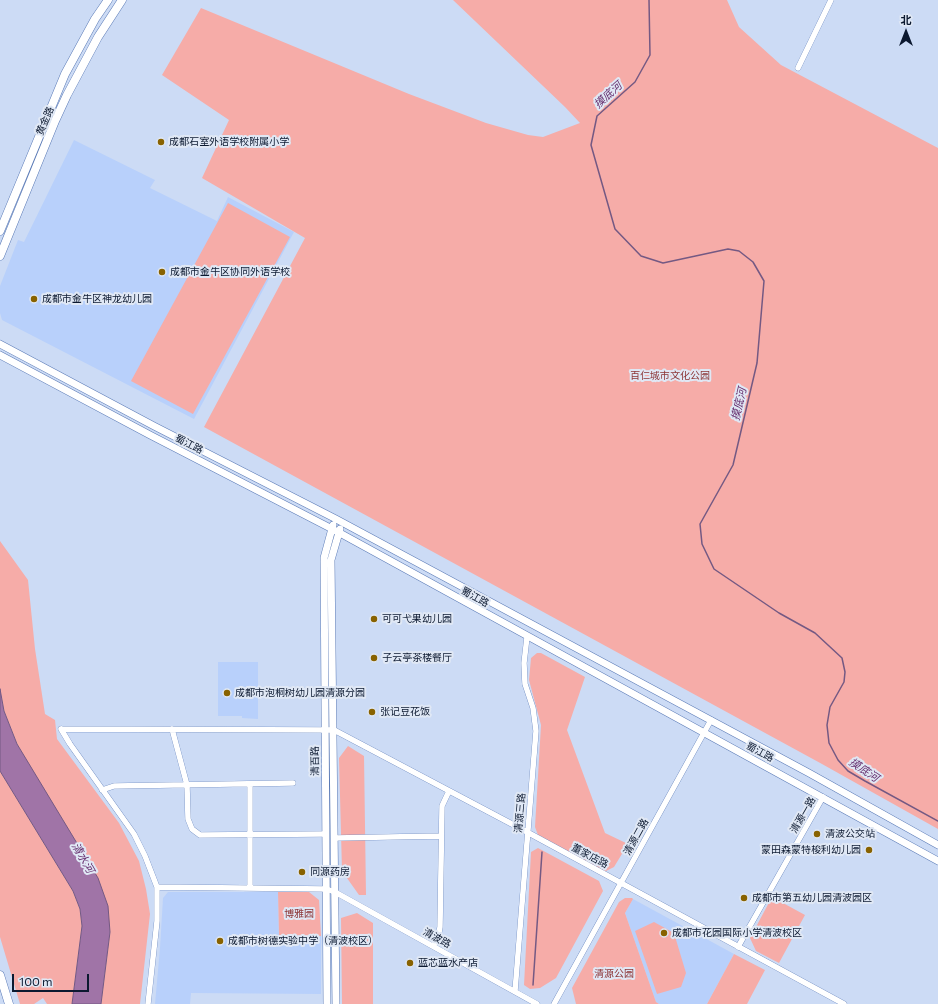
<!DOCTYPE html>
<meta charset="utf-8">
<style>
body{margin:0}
#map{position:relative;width:938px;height:1004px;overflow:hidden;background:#ccdbf5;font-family:Commissioner,"Noto Sans SC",sans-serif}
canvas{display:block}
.north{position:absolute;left:886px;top:12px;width:40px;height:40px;-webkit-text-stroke:3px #e0e8f5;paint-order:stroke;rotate:0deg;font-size:11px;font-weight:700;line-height:16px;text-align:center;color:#0c1930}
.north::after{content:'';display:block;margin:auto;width:14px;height:18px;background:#0c1930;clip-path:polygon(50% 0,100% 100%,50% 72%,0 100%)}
.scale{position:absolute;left:12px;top:974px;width:77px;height:18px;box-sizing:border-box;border:2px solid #0c1930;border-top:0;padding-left:5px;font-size:12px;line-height:14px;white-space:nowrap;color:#0c1930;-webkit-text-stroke:3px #e0e8f5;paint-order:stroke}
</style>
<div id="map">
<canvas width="938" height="1004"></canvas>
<div class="north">北</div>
<div class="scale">100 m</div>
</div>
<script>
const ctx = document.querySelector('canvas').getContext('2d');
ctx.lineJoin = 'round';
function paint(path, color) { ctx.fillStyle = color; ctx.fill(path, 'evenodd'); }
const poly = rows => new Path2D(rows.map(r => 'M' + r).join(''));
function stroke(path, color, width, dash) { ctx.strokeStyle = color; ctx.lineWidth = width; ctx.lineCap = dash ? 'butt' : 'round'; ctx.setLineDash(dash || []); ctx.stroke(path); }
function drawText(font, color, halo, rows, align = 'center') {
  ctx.font = font + ' Commissioner,"Noto Sans SC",sans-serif'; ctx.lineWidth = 4; ctx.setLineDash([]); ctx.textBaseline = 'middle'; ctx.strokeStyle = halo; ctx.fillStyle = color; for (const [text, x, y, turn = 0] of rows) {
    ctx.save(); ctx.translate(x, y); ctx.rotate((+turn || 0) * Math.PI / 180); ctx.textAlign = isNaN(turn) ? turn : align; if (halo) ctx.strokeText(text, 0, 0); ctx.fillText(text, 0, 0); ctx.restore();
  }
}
paint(poly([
 [74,140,155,180,150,188,217,221,228,197,294,232,194,419,2,320,0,313,0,286,18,240,24,242],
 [218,662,258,662,258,719,242,718,242,716,218,716],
 [168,892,278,892,279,935,321,936,321,994,191,993,190,1004,155,1004,160,948,163,898],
 [633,899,734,954,707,1004,659,1004,656,1002,625,913]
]), '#b8d0fb');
paint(poly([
 [453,0,727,0,739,27,781,65,938,148,938,829,822,764,204,427,305,238,202,178,229,120,162,75,201,8,409,94,486,123,528,135,543,137,580,123,565,107],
 [228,203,290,237,193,414,131,381],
 [0,541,28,580,35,649,45,714,55,720,57,739,119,823,139,861,146,889,150,914,140,1004,101,1004,110,932,17,744,4,711,0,689],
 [537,653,541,653,585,677,567,730,605,833,628,844,614,867,604,872,538,835,535,827,541,725,529,680,531,658],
 [348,746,364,756,366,895,359,895,342,871,339,758],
 [0,771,73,891,80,909,82,926,72,1004,47,1004,43,998,34,1004,20,1004,0,937],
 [538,848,599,881,603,891,556,978,540,988,530,989,524,985,531,852],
 [278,892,309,892,319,900,321,936,279,935],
 [772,897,805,915,779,963,756,951,750,938],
 [625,898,632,898,633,899,625,913,656,1002,659,1004,576,1004,572,988,619,902],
 [357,913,373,923,373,1004,342,1004,341,918],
 [654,922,674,933,686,973,681,987,657,994,635,931],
 [734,954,765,970,747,1004,707,1004]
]), '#f6aca8');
const water = poly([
 [0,689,4,711,17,744,98,878,108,906,110,932,101,1004,72,1004,82,926,80,909,73,891,0,771,0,689]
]);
paint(water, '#a074a7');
stroke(water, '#745983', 1);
stroke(poly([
 [649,0,650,55,635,82,597,116,591,145,615,229,641,256,663,263,728,249,739,251,753,262,764,281,757,363,733,465,700,524,702,544,714,569,779,613,815,633,842,658,845,672,844,682,830,707,827,725,829,743,838,760,848,771,865,781,938,821],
 [533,985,542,852]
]), '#745983', 1.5);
const minor = poly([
 [798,68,831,0],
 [61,729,334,730,527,832,844,1004],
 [61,729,70,744,134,834,145,856,157,887,157,921,148,1004],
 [172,729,187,785,188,819,192,829,200,835,325,834],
 [250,784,250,887],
 [102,790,114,786,293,783],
 [335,838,441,836],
 [157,887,326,889,335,892,537,1004],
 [433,946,438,938,440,927,442,806,449,791],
 [738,947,823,797],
 [515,991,536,731,533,708,525,684,524,663,527,637],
 [554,1004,711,720]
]);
const tertiary = poly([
 [0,344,154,426,336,519,809,773,938,845],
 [0,355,150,435,338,532,938,861],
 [327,1004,324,558,333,525],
 [336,1004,331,560,340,529]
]);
const primary = poly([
 [0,231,65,74,95,19,108,0],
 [0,256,55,121,67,95,98,37,122,0],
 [0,975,9,1004]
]);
stroke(minor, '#5a7ab6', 6);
stroke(tertiary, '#5a7ab6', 8);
stroke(primary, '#5a7ab6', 9);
stroke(minor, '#fff', 5.5);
stroke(tertiary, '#fff', 7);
stroke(primary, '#fff', 8);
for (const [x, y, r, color] of [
 [161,142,4,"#886200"],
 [162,272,4,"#886200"],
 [34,299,4,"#886200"],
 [374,619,4,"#886200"],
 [374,658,4,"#886200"],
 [227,693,4,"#886200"],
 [372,712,4,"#886200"],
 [817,834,4,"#886200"],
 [869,850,4,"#886200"],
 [302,872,4,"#886200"],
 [744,898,4,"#886200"],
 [664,933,4,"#886200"],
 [220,941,4,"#886200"],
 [410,963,4,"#886200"]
]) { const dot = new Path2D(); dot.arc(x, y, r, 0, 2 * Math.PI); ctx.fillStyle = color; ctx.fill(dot); stroke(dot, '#e0e8f5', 1.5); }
drawText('10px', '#0c1930', '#e0e8f5', [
 ["黄金路",45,121,-67],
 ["蜀江路",189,444,27],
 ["蜀江路",475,597,29],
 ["蜀江路",760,752,28],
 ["清百路",315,761,-91],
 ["清源三路",520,813,-85],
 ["清源一路",803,815,-60],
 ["清源二路",636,837,-61],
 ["董家店路",590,856,28],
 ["清波路",437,938,29]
]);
drawText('10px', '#0c1930', '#e0e8f5', [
 ["成都石室外语学校附属小学",169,142],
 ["成都市金牛区协同外语学校",170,272],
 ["成都市金牛区神龙幼儿园",42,299],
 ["可可弋果幼儿园",382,619],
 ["子云亭茶楼餐厅",382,658],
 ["成都市泡桐树幼儿园清源分园",235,693],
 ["张记豆花饭",380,712],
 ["清波公交站",825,834],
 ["蒙田森蒙特梭利幼儿园",861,850,"right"],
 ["同源药房",310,872],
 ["成都市第五幼儿园清波园区",752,898],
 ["成都市花园国际小学清波校区",672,933],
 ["成都市树德实验中学（清波校区）",228,941],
 ["蓝芯蓝水产店",418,963]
], 'left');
drawText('10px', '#8c3536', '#e0e8f5', [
 ["百仁城市文化公园",670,376],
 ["博雅园",299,914],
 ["清源公园",614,974]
]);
drawText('italic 11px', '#662e6e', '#e0e8f5', [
 ["摸底河",608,95,-42],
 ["摸底河",739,404,-77],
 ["摸底河",864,770,34],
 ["清水河",83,858,60]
]);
</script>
